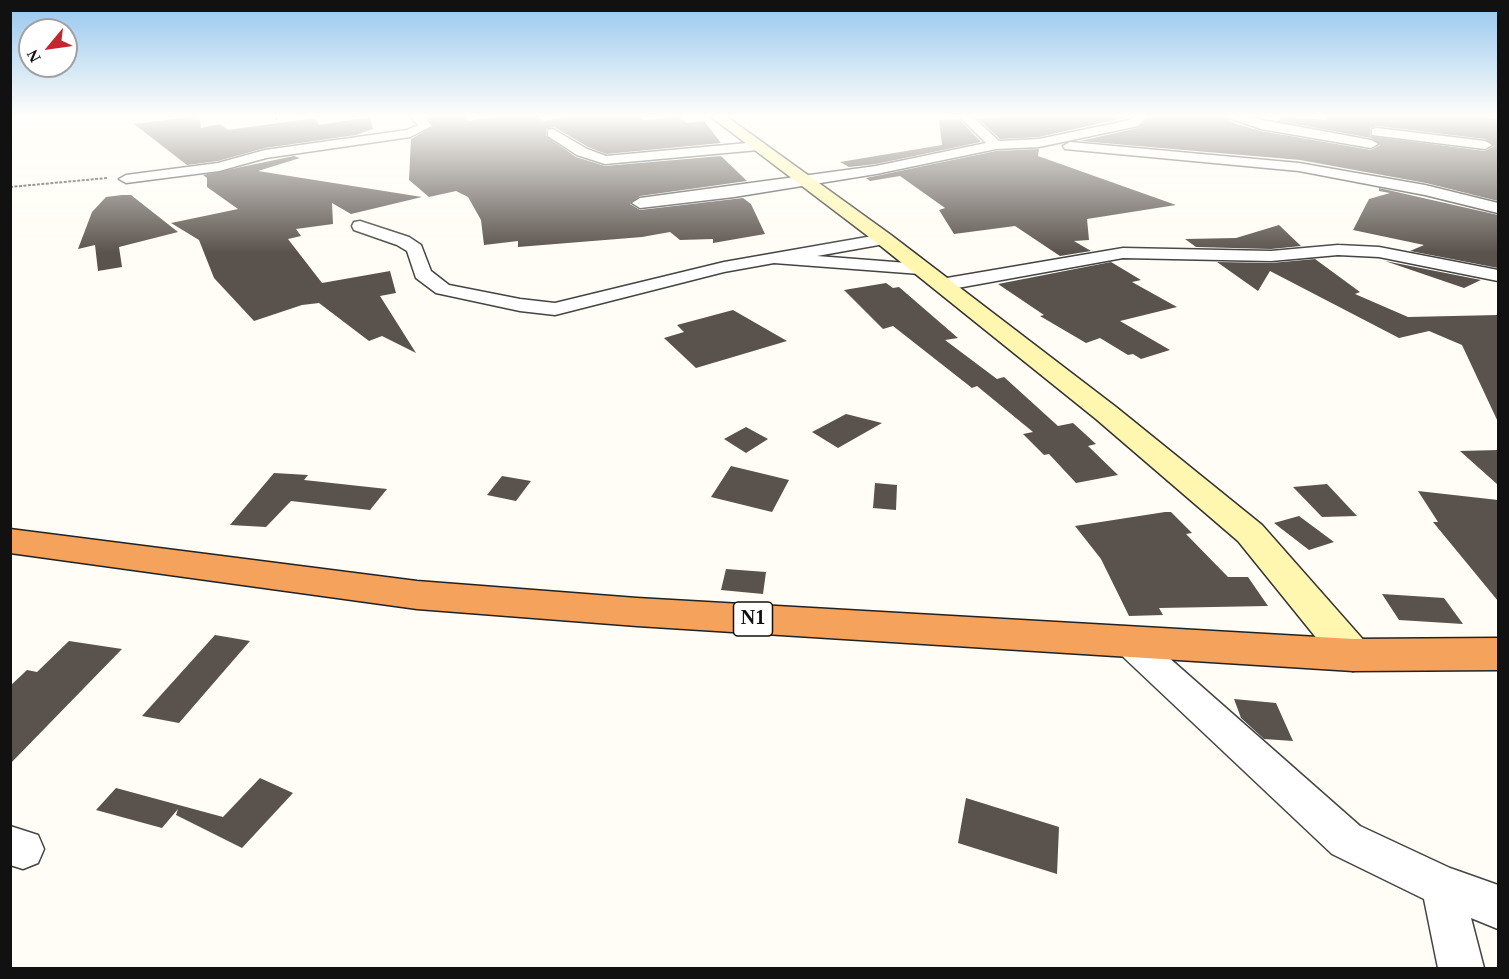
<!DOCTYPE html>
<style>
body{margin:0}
#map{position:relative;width:1509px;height:979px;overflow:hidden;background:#fffdf5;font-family:Georgia,serif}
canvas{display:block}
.frame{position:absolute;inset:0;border:12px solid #111;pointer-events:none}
.north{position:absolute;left:18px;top:18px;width:60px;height:60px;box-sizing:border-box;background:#fff;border:2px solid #a0a0a0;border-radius:50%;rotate:241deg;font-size:16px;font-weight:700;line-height:24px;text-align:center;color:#111}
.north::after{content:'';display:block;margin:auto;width:21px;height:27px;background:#c4262e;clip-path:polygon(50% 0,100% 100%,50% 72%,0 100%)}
</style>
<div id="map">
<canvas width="1509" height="979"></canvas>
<div class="frame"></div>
<div class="north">N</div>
</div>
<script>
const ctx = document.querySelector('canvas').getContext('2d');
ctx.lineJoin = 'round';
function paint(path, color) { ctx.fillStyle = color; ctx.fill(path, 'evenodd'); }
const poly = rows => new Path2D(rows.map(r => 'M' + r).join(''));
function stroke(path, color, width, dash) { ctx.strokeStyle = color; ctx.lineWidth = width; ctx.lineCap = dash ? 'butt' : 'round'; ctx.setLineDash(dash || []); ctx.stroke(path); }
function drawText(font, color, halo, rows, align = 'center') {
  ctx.font = font + ' Georgia,serif'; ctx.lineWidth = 6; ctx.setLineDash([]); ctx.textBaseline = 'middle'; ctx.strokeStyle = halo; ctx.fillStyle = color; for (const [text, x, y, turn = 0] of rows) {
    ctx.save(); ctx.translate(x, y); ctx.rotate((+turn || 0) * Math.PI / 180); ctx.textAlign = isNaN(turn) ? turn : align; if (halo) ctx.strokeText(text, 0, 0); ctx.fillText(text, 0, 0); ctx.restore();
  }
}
paint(poly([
 [199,116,201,128,220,124,228,130,315,118,319,125,370,117,373,129,356,135,265,148,218,161,187,165,134,124],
 [426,116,464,116,469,121,499,116,538,116,544,121,568,116,637,116,644,120,677,116,687,123,704,121,721,143,606,154,588,147,554,127,546,129,546,136,576,157,605,166,721,156,747,181,640,196,630,204,640,210,743,198,751,204,765,234,713,243,713,239,680,240,670,232,642,237,518,247,518,241,484,245,481,220,468,197,456,191,429,197,409,180,411,139,434,126],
 [1037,116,1132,116,1039,137,1000,139,977,118],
 [1150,116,1221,116,1236,124,1261,131,1371,150,1380,145,1371,138,1278,121,1282,116,1326,120,1326,116,1481,116,1498,119,1498,201,1426,183,1300,160,1080,141,1138,128],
 [1377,126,1485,139,1494,146,1485,151,1370,136,1370,128],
 [959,119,981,142,876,164,849,167,840,162,942,145,939,120],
 [1039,149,1038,156,1176,205,1087,219,1089,240,1074,241,1091,251,1060,256,1015,226,954,234,939,210,945,208,900,176,870,181,866,178,996,151],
 [294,156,300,158,258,171,422,197,351,214,332,203,333,224,296,229,301,236,288,239,322,283,390,271,396,293,380,296,416,353,382,336,369,341,319,303,302,305,254,321,214,278,199,240,171,223,238,209,207,187,207,178,203,175],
 [1379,188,1498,215,1498,268,1410,251,1424,245,1353,230,1369,199,1390,193,1379,191],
 [122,195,131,195,178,232,119,247,122,267,98,271,95,245,78,249,92,212,106,197],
 [1279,225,1301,246,1271,249,1196,247,1185,239,1236,238],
 [1315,259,1360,292,1355,294,1408,317,1498,315,1498,422,1462,345,1429,331,1399,338,1270,271,1258,291,1217,262,1271,263],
 [1385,261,1481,280,1464,288],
 [1111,262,1141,280,1132,282,1177,307,1120,321,1170,350,1141,359,1133,354,1128,355,1100,338,1086,343,1040,316,1044,315,998,284],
 [886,283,893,288,899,287,958,338,945,340,997,379,1004,377,1058,426,1073,423,1096,444,1088,446,1118,475,1076,483,1049,454,1044,455,1023,434,1033,432,977,386,972,388,893,326,883,329,844,290],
 [733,310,787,341,696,368,664,338,684,332,677,325],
 [846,414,882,423,838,448,812,432],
 [746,427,768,439,746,453,724,439],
 [1498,450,1498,485,1460,451],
 [731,466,789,480,772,512,711,497],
 [274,473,308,475,304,480,387,489,370,510,291,501,266,527,230,525],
 [502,476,531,481,516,501,487,495],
 [875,483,897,485,896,510,873,508],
 [1327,484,1357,516,1322,517,1293,487],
 [1418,491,1498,500,1498,601,1433,522,1438,522],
 [1165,512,1171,512,1192,533,1186,534,1228,577,1248,577,1268,606,1159,608,1163,615,1129,616,1101,559,1075,526],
 [1299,516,1334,542,1309,550,1274,523],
 [726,569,766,572,763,594,721,590],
 [1382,594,1444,598,1463,624,1399,620],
 [215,635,250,641,179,723,142,716],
 [69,641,122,649,10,764,10,686,27,670,37,672],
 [1234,699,1276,703,1293,741,1264,739,1241,718],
 [260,778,293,793,242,848,176,815,178,809,162,828,96,810,116,788,223,817],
 [966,798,1059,827,1057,874,958,843]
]), '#5a524d');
const street = poly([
 [410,116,423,116,432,126,410,137,266,158,219,171,126,183,119,179,126,175,218,163,265,150,407,130,418,125,410,116],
 [959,116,972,116,999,141,1039,139,1130,120,1135,116,1148,116,1138,126,1039,147,996,149,876,174,734,197,640,208,632,203,640,198,876,166,986,143,959,116],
 [1223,116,1241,116,1371,140,1378,144,1371,148,1261,129,1223,116],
 [1377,128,1485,141,1492,145,1485,149,1372,135,1372,129,1377,128],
 [553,129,587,149,606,156,758,142,765,146,758,150,605,164,577,155,548,136,548,130,553,129],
 [1070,142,1299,163,1425,185,1498,203,1498,213,1425,195,1299,171,1065,149,1063,146,1070,142],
 [360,221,409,237,421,245,431,271,449,285,520,299,555,303,724,262,884,234,890,235,893,239,890,243,817,256,920,264,929,269,920,274,774,263,724,272,555,315,520,311,436,293,416,278,407,251,397,245,354,230,352,226,354,222,360,221],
 [1338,245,1379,247,1498,270,1498,281,1379,257,1338,255,1271,261,1123,258,941,291,932,285,941,279,1123,248,1271,251,1338,245],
 [1130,630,1142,634,1360,826,1450,868,1498,885,1498,929,1471,918,1484,968,1438,968,1424,899,1332,854,1118,652,1113,643,1118,634,1130,630],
 [10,826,38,835,44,849,38,863,23,869,10,865,10,826]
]);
const secondary = poly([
 [710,116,726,116,891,235,1116,407,1262,525,1367,644,1373,655,1367,666,1353,671,1339,666,1238,541,1096,419,877,243,710,116]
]);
const highway = poly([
 [10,529,417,581,637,598,1353,639,1498,638,1498,670,1353,671,637,626,417,609,10,553,10,529]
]);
stroke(street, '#444', 3);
stroke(secondary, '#333', 3);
stroke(highway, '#222', 3);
stroke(poly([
 [271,116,279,120],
 [10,187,107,178]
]), '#333', 2, [3, 1.5]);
paint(street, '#fff');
paint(secondary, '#fff6b0');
paint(highway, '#f5a25d');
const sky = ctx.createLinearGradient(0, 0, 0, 253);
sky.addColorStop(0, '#95c6ee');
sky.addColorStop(0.46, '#fffefa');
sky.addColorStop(1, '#fffefa00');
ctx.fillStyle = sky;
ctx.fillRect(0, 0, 1509, 253);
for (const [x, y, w] of [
 [753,619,39]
]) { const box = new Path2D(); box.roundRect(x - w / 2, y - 17, w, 34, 4.5); ctx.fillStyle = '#fff'; ctx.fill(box); stroke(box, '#111', 1.5); }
drawText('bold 20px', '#111', null, [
 ["N1",753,619]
]);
</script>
